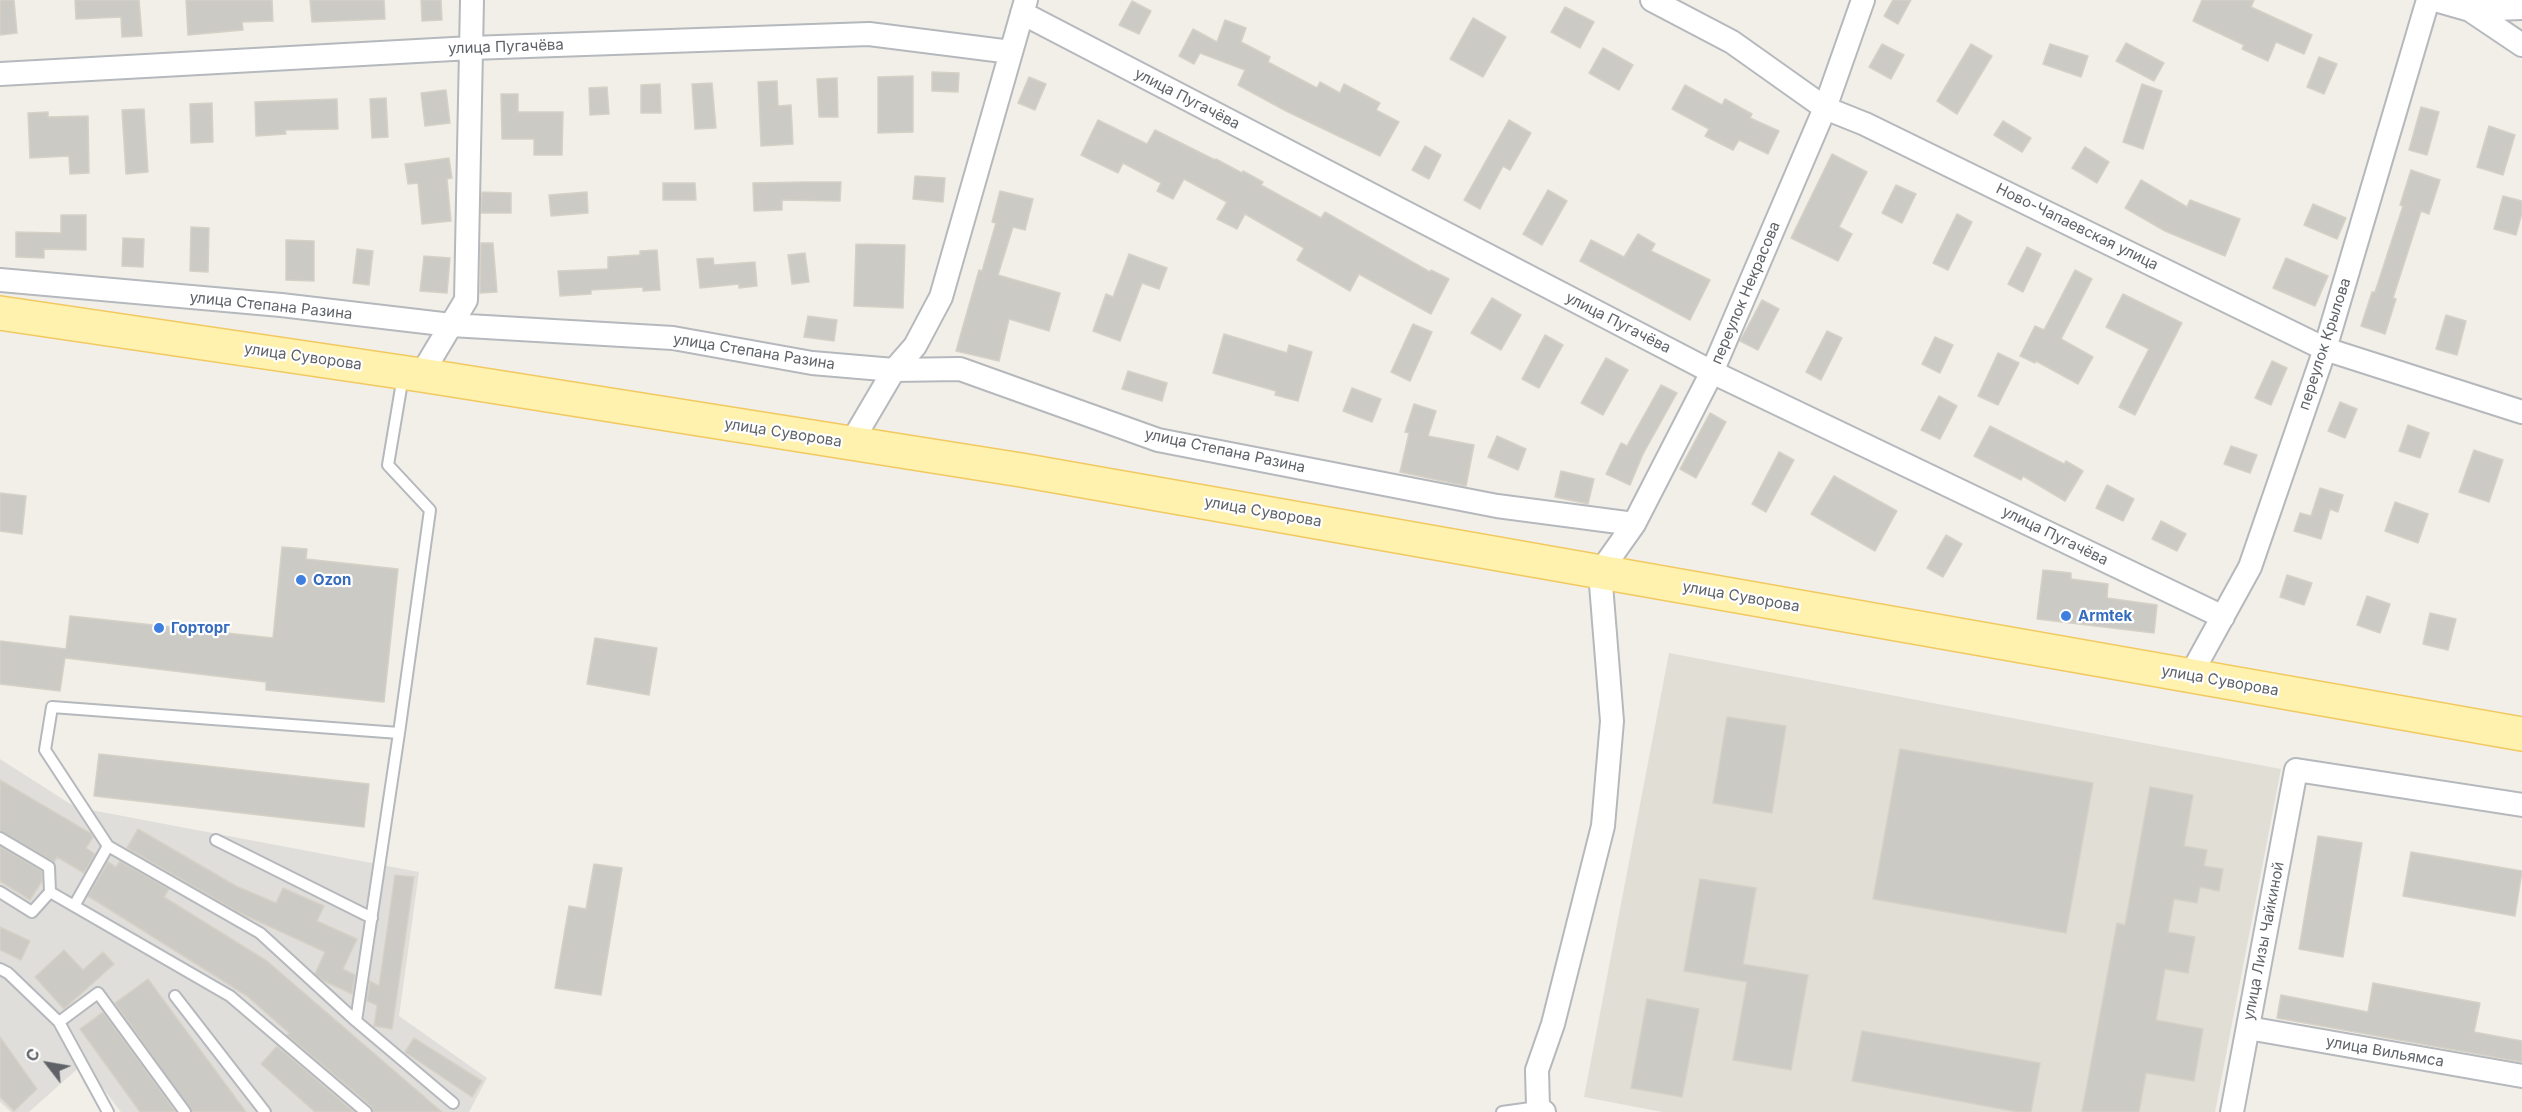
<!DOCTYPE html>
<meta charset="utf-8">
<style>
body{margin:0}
#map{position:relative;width:2522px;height:1112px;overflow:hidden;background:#f1efe8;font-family:Inter,sans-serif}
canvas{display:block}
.north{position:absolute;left:18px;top:1034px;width:60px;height:60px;-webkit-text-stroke:4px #fff;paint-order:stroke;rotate:301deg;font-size:16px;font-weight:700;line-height:24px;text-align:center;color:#5f6368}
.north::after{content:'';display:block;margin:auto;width:21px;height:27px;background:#5f6368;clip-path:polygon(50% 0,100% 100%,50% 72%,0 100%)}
</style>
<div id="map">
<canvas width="2522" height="1112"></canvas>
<div class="north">С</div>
</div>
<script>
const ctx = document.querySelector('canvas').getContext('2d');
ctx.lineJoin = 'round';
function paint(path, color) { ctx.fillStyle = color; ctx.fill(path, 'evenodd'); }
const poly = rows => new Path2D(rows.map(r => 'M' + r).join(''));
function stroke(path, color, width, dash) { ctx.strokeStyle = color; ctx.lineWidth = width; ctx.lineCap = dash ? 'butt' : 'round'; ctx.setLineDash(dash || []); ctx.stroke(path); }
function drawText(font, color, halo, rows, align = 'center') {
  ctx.font = font + ' Inter,sans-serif'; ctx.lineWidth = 4.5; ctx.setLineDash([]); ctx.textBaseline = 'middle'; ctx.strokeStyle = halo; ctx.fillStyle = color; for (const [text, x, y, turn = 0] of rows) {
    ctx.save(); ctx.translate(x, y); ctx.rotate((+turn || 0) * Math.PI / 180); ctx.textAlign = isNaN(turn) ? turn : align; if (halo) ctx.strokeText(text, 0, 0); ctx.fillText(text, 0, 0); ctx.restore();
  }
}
paint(poly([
 [0,759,75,807,419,872,399,1016,487,1078,469,1112,121,1112,84,1063,29,1112,11,1112,0,1102]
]), '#e0deda');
paint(poly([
 [1669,653,2281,769,2215,1112,1662,1112,1584,1097]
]), '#e1ded6');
const building = poly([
 [0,0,14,0,17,33,0,35,0,0],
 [75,0,139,0,142,36,122,37,121,17,76,19,75,0],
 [186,0,272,0,273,21,242,22,243,30,188,35,186,0],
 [310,0,384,0,385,19,312,22,310,0],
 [421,0,441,0,442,20,422,21,421,0],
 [1893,0,1911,0,1898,24,1884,16,1893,0],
 [2202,0,2254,0,2251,7,2312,35,2304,54,2276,42,2268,61,2242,49,2244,45,2193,21,2202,0],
 [1132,1,1151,11,1139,34,1119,25,1132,1],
 [1565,7,1594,22,1580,48,1551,32,1565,7],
 [1473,18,1506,37,1483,77,1450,59,1473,18],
 [1225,20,1246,28,1241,42,1270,57,1268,62,1317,88,1320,82,1340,93,1344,84,1380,103,1376,110,1399,122,1380,156,1286,111,1238,85,1245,70,1200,53,1194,64,1179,56,1193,29,1217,42,1225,20],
 [2126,43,2164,63,2154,81,2116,61,2126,43],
 [1882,44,1904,55,1891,79,1869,67,1882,44],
 [1971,44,1992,56,1957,114,1937,101,1971,44],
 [2050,44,2088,56,2081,77,2043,64,2050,44],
 [1603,48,1633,65,1619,90,1589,73,1603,48],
 [2319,57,2337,64,2324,94,2307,87,2319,57],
 [932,72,959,73,958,92,932,91,932,72],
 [913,76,913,132,878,133,878,77,913,76],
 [1029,77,1046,84,1035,110,1018,103,1029,77],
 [837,78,838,117,819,117,817,79,837,78],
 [777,81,778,106,791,105,793,144,761,146,758,82,777,81],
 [712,83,716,128,695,129,692,84,712,83],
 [660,84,661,113,641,113,641,85,660,84],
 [2142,84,2162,91,2143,149,2123,142,2142,84],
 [1685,85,1722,105,1725,99,1752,114,1750,118,1779,131,1768,154,1739,140,1733,150,1705,136,1709,129,1672,109,1685,85],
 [607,87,609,114,590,115,589,88,607,87],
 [446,90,450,123,425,126,421,93,446,90],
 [501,94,518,94,518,112,563,112,562,155,534,155,534,139,502,139,501,94],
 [386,98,388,137,372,138,370,99,386,98],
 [337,99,338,129,285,130,286,134,256,136,255,102,337,99],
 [212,103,213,142,191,143,190,104,212,103],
 [2421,107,2439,112,2427,155,2409,150,2421,107],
 [144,109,148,172,126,174,122,110,144,109],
 [48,112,48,117,88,116,89,173,70,174,69,156,30,158,28,113,48,112],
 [1098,120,1147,144,1155,130,1215,160,1216,159,1242,173,1243,171,1263,182,1261,185,1321,218,1325,212,1430,272,1431,270,1449,279,1431,314,1359,274,1350,291,1297,260,1304,248,1245,214,1237,229,1217,219,1227,202,1184,179,1173,199,1157,191,1161,183,1123,163,1118,173,1081,155,1098,120],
 [1509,120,1531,133,1510,170,1503,166,1480,209,1464,200,1509,120],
 [2003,121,2031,138,2022,152,1994,135,2003,121],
 [2489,126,2515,135,2503,175,2477,167,2489,126],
 [1425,146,1441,155,1429,179,1412,170,1425,146],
 [2085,147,2109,162,2097,183,2072,168,2085,147],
 [1832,154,1867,172,1839,227,1852,234,1838,261,1791,238,1832,154],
 [449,158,452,178,447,179,451,221,422,224,418,183,408,184,405,164,449,158],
 [2411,170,2440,180,2429,214,2421,211,2393,298,2396,299,2385,334,2361,326,2372,292,2375,292,2403,206,2400,205,2411,170],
 [915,176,945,178,943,202,913,199,915,176],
 [2141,180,2187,207,2190,200,2240,219,2225,256,2165,231,2125,208,2141,180],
 [804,182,841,182,840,201,782,200,782,210,754,211,753,183,804,182],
 [663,183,695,183,696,200,663,200,663,183],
 [1896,185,1916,194,1902,223,1882,213,1896,185],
 [1548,190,1567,201,1542,245,1523,234,1548,190],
 [1000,191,1033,199,1025,230,1013,227,998,275,1060,293,1049,331,1009,319,999,361,956,351,979,270,982,271,996,223,992,222,1000,191],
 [482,192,511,193,511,213,481,213,482,192],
 [587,192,588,213,551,216,549,195,587,192],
 [2503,196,2522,201,2522,213,2516,235,2494,229,2503,196],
 [2313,204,2346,218,2337,239,2304,225,2313,204],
 [1957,214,1972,222,1948,270,1933,263,1957,214],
 [61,215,86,215,86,250,44,249,44,258,16,257,16,232,61,233,61,215],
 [191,227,209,228,208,272,190,271,191,227],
 [1638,234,1655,244,1651,251,1710,280,1690,320,1580,261,1591,240,1624,257,1638,234],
 [123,238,144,239,143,267,122,266,123,238],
 [286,240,314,241,314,281,286,280,286,240],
 [481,243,493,243,497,292,480,293,481,243],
 [856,244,905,245,903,308,854,306,856,244],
 [2027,247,2041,254,2023,292,2008,284,2027,247],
 [357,249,373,251,369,285,353,283,357,249],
 [657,250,660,290,643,291,643,287,591,290,591,294,560,296,558,271,608,269,608,257,640,255,640,251,657,250],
 [805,253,809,282,792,284,788,255,805,253],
 [1129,254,1167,268,1159,289,1142,283,1120,341,1093,331,1106,294,1113,297,1129,254],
 [424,256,450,258,447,293,420,291,424,256],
 [713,258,714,265,755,262,757,286,739,288,739,284,700,288,697,259,713,258],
 [2286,258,2328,276,2315,306,2273,288,2286,258],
 [2075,270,2092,279,2061,339,2093,357,2078,384,2036,361,2035,363,2020,356,2035,326,2044,330,2075,270],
 [2123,294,2182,323,2135,415,2119,407,2149,349,2106,327,2123,294],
 [1492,298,1521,315,1501,350,1471,333,1492,298],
 [1762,300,1779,309,1758,350,1740,341,1762,300],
 [2446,315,2466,321,2457,355,2436,349,2446,315],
 [808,316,837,320,834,341,804,337,808,316],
 [1413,324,1432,332,1410,381,1391,372,1413,324],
 [1827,331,1842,338,1821,380,1806,372,1827,331],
 [1224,334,1287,353,1289,345,1312,352,1298,401,1275,395,1276,391,1213,373,1224,334],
 [1545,335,1563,345,1539,388,1522,379,1545,335],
 [1935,337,1953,345,1940,373,1922,364,1935,337],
 [1998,353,2019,363,1998,405,1978,396,1998,353],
 [1606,358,1628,370,1603,415,1581,403,1606,358],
 [2272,361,2287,368,2271,405,2255,398,2272,361],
 [1128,371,1167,383,1162,401,1122,389,1128,371],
 [1661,385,1677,393,1643,454,1630,485,1606,474,1621,443,1627,446,1661,385],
 [1352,388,1381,399,1372,422,1343,411,1352,388],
 [1939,396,1957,406,1940,439,1921,430,1939,396],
 [2340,402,2357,409,2345,438,2328,431,2340,402],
 [1414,404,1436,411,1428,436,1474,445,1466,486,1400,472,1409,433,1405,432,1414,404],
 [1710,413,1726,422,1696,478,1680,469,1710,413],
 [2408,425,2429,433,2420,458,2399,451,2408,425],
 [1990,426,2064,464,2066,461,2083,471,2065,501,2023,476,2021,480,1974,456,1990,426],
 [1497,436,1526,449,1518,470,1488,457,1497,436],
 [2231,446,2257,455,2250,473,2224,464,2231,446],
 [2474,450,2503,460,2489,502,2459,492,2474,450],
 [1779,452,1794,460,1766,512,1752,504,1779,452],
 [1561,471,1594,479,1588,504,1555,497,1561,471],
 [1834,476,1897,511,1875,551,1811,514,1834,476],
 [2107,485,2134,499,2123,521,2096,508,2107,485],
 [2320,488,2343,495,2338,512,2330,509,2321,539,2294,531,2300,513,2311,516,2320,488],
 [0,493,26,496,22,534,0,531,0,493],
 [2395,502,2428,514,2418,543,2385,531,2395,502],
 [2161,521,2186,534,2177,551,2152,539,2161,521],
 [1946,535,1962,544,1943,577,1927,568,1946,535],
 [282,547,307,549,306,559,398,569,384,702,266,690,266,682,65,658,60,691,0,684,0,641,66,649,70,616,273,638,282,547],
 [2043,570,2071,573,2071,579,2108,584,2107,598,2157,605,2154,633,2037,619,2043,570],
 [2287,575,2312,583,2304,605,2280,597,2287,575],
 [2367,596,2390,604,2380,633,2357,625,2367,596],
 [2430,613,2456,619,2448,650,2423,644,2430,613],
 [595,638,657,648,649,695,587,684,595,638],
 [1727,717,1786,726,1772,813,1713,803,1727,717],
 [1900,749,2093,783,2066,933,1873,899,1900,749],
 [99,754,369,784,364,827,94,796,99,754],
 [0,780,90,833,93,837,86,848,95,854,84,873,57,857,54,862,0,831,0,780],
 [2150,787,2193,795,2184,846,2207,850,2204,866,2223,869,2219,891,2200,887,2197,903,2174,899,2168,932,2195,937,2188,973,2165,969,2156,1020,2203,1029,2194,1081,2146,1073,2139,1112,2082,1112,2117,923,2125,925,2150,787],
 [138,829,236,886,276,903,283,888,324,906,317,921,357,939,343,969,355,975,352,994,324,981,315,974,325,952,238,912,127,848,138,829],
 [2318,836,2362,843,2343,957,2299,949,2318,836],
 [0,847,42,871,42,881,30,900,0,881,0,847],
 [2411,852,2522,871,2515,916,2403,896,2411,852],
 [120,861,169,889,164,897,267,961,442,1112,373,1112,371,1106,287,1035,289,1033,247,996,88,896,108,862,116,867,120,861],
 [594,864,622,868,601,995,555,988,569,906,586,909,594,864],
 [395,875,414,877,392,1029,374,1026,377,1005,367,1001,370,981,379,986,395,875],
 [1700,879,1756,888,1743,964,1808,975,1791,1070,1733,1060,1747,982,1684,971,1700,879],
 [0,927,30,941,21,960,0,950,0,927],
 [64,950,83,970,103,952,114,964,64,1009,35,977,64,950],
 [148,979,246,1112,192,1112,115,1003,148,979],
 [2373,983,2480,1003,2474,1032,2522,1041,2522,1062,2277,1018,2281,995,2368,1012,2373,983],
 [1647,999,1699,1009,1682,1097,1631,1088,1647,999],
 [103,1012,176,1112,140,1112,80,1029,103,1012],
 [1862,1031,2040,1063,2031,1112,2018,1112,1852,1081,1862,1031],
 [0,1037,37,1089,14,1111,0,1097,0,1037],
 [414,1038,482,1081,472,1097,405,1052,414,1038],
 [277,1046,354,1112,315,1112,261,1064,277,1046]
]);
paint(building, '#cccac5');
stroke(building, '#d6d1c6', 1.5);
const lane = poly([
 [399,733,430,510,388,465,403,376],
 [0,838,49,867,50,892,230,996,366,1112],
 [216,840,372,918],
 [108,846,45,750,52,707,399,733,356,1021],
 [0,892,32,912,50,892],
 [74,906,108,846,260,933,356,1021,453,1103],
 [0,969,8,973,59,1022,108,1112],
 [175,996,265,1112],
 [59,1022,98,993,185,1112],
 [1502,1112,1538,1107]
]);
const street = poly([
 [1652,0,1732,42,1825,108,1865,124,2325,349,2522,412],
 [2435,0,2470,10,2522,45],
 [2470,10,2522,8],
 [1022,13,1712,372,2223,617],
 [0,74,471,48,869,34,1011,52],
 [0,280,281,305,451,325,673,338,812,363,894,370,960,369,1158,440,1497,506,1634,524],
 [421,375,466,300,472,0],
 [851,443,894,370,915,346,941,297,1026,0],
 [2190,676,2250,567,2325,349,2428,0],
 [2248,1028,2522,1076],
 [1544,1112,1538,1107,1537,1070,1553,1024,1603,826,1612,721,1600,572,1634,524,1712,372,1825,108,1863,0],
 [2232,1112,2296,770,2522,805]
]);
const primary = poly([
 [0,313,421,375,1021,470,2522,734]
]);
stroke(lane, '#b5b8bc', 14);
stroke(street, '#b5b8bc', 26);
stroke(primary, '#f2c960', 36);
stroke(lane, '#fff', 10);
stroke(street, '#fff', 22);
stroke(primary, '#fff2af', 33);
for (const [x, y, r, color] of [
 [301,580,6,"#3f7fe0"],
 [2066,616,6,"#3f7fe0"],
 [159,628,6,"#3f7fe0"]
]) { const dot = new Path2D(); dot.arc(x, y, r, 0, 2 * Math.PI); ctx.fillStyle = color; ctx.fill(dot); stroke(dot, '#fff', 2); }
drawText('15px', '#5f6368', '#fff', [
 ["улица Пугачёва",506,47,-2],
 ["улица Пугачёва",1187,99,27],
 ["Ново-Чапаевская улица",2077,227,26],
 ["переулок Некрасова",1746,293,-67],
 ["улица Степана Разина",271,306,6],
 ["улица Пугачёва",1618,323,27],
 ["переулок Крылова",2325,344,-72],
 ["улица Степана Разина",754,352,9],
 ["улица Суворова",303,357,8],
 ["улица Суворова",783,433,9],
 ["улица Степана Разина",1225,451,12],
 ["улица Суворова",1263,512,10],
 ["улица Пугачёва",2055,536,26],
 ["улица Суворова",1741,597,10],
 ["улица Суворова",2220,681,10],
 ["улица Лизы Чайкиной",2264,941,-79],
 ["улица Вильямса",2385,1052,10]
]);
drawText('bold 15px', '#366cbe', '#fff', [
 ["Ozon",313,580],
 ["Armtek",2078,616],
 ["Горторг",171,628]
], 'left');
</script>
